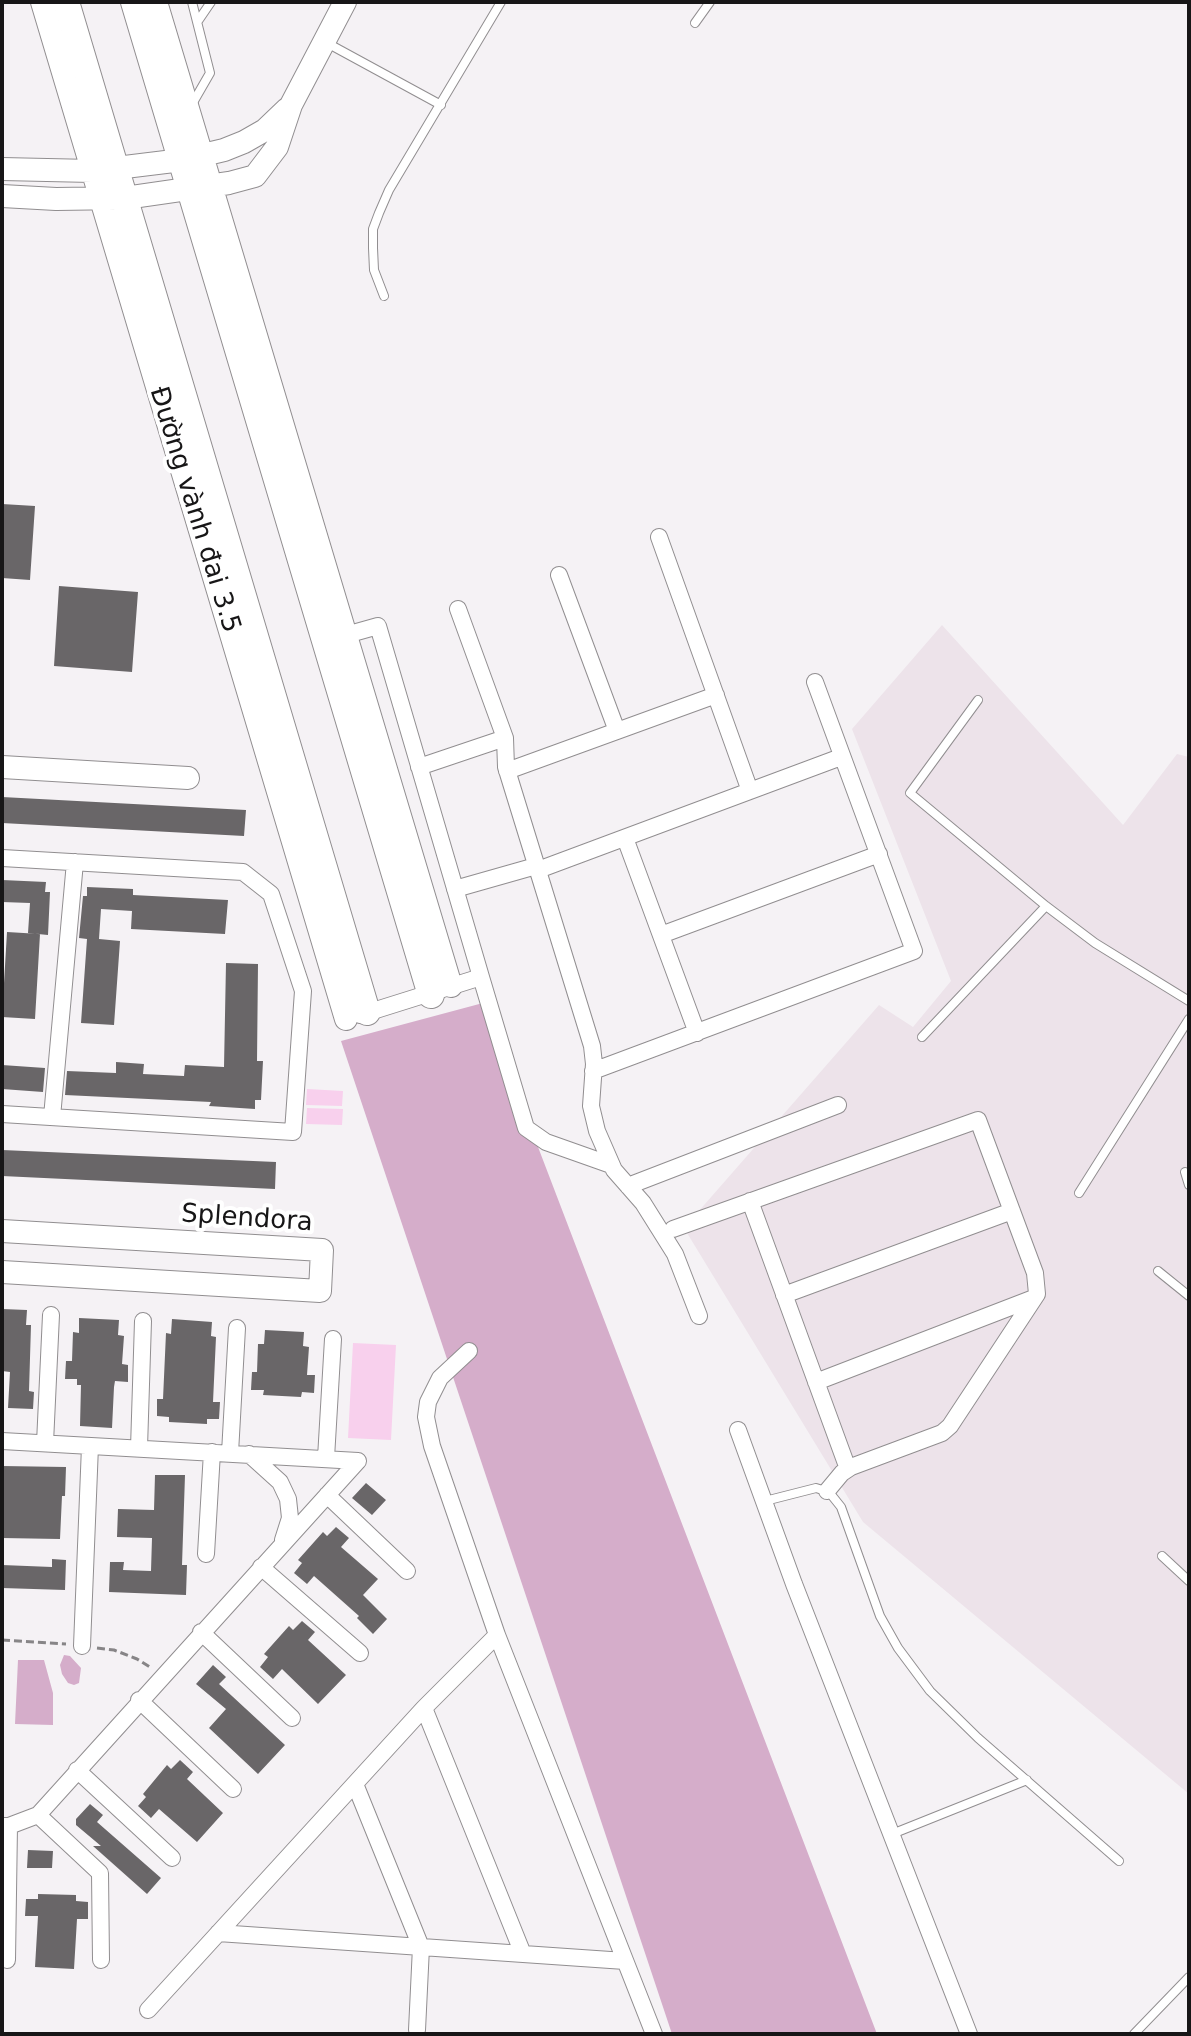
<!DOCTYPE html>
<meta charset="utf-8">
<style>
body{margin:0}
#map{position:relative;width:1191px;height:2036px;overflow:hidden;background:#f5f2f5;font-family:"DejaVu Sans",sans-serif}
canvas{display:block}
.frame{position:absolute;inset:0;border:4px solid #171617;pointer-events:none}
</style>
<div id="map">
<canvas width="1191" height="2036"></canvas>
<div class="frame"></div>
</div>
<script>
const ctx = document.querySelector('canvas').getContext('2d');
ctx.lineJoin = 'round';
function paint(path, color) { ctx.fillStyle = color; ctx.fill(path, 'evenodd'); }
const poly = rows => new Path2D(rows.map(r => 'M' + r).join(''));
function stroke(path, color, width, dash) { ctx.strokeStyle = color; ctx.lineWidth = width; ctx.lineCap = dash ? 'butt' : 'round'; ctx.setLineDash(dash || []); ctx.stroke(path); }
function drawText(font, color, halo, rows, align = 'center') {
  ctx.font = font + ' "DejaVu Sans",sans-serif'; ctx.lineWidth = 8; ctx.setLineDash([]); ctx.textBaseline = 'middle'; ctx.strokeStyle = halo; ctx.fillStyle = color; for (const [text, x, y, turn = 0] of rows) {
    ctx.save(); ctx.translate(x, y); ctx.rotate((+turn || 0) * Math.PI / 180); ctx.textAlign = isNaN(turn) ? turn : align; if (halo) ctx.strokeText(text, 0, 0); ctx.fillText(text, 0, 0); ctx.restore();
  }
}
paint(poly([
 [942,625,1123,825,1177,754,1189,757,1189,1794,863,1522,684,1228,879,1005,913,1027,951,981,852,729]
]), '#ede3ea');
paint(poly([
 [307,1089,343,1091,342,1106,306,1105],
 [307,1108,343,1109,342,1125,306,1124],
 [353,1343,396,1345,391,1440,348,1438]
]), '#f8d0ed');
paint(poly([
 [483,1003,877,2034,672,2034,341,1041],
 [64,1655,70,1656,81,1668,79,1683,74,1685,68,1683,62,1674,60,1665],
 [18,1660,44,1660,53,1693,53,1725,15,1724]
]), '#d5adca');
paint(poly([
 [2,504,35,506,30,580,2,578],
 [59,586,138,592,132,672,54,666],
 [2,797,246,810,244,836,2,823],
 [2,880,46,882,45,892,50,892,48,935,28,933,30,903,2,902],
 [87,887,133,889,133,895,228,900,225,934,131,929,132,911,101,909,99,939,120,941,114,1025,81,1023,87,939,79,938,83,896,87,896],
 [7,932,40,934,35,1019,2,1017],
 [226,963,258,964,257,1061,263,1061,261,1100,255,1100,255,1109,209,1106,211,1102,65,1095,67,1071,116,1073,116,1062,144,1064,143,1074,184,1076,185,1065,224,1067],
 [2,1065,45,1068,43,1092,2,1089],
 [2,1150,276,1162,275,1189,2,1176],
 [2,1309,27,1310,26,1325,31,1325,29,1391,34,1392,33,1409,8,1408,10,1372,2,1371],
 [79,1318,119,1320,118,1335,124,1336,122,1364,128,1365,128,1382,115,1381,114,1387,112,1428,80,1426,81,1385,77,1385,77,1379,65,1379,66,1361,72,1361,73,1332,79,1333],
 [172,1319,212,1322,211,1336,216,1337,213,1402,220,1402,219,1419,207,1419,207,1424,169,1422,169,1417,157,1416,157,1399,163,1399,166,1333,171,1334],
 [265,1330,304,1332,303,1346,309,1347,307,1375,315,1375,314,1393,302,1392,301,1397,263,1395,264,1390,251,1390,252,1372,257,1372,258,1344,264,1344],
 [2,1466,66,1467,65,1496,62,1496,60,1539,2,1538],
 [155,1475,185,1475,182,1565,187,1565,186,1595,109,1592,110,1562,124,1562,123,1570,151,1571,152,1538,117,1537,118,1509,154,1510],
 [366,1483,386,1500,372,1515,352,1498],
 [336,1527,349,1538,341,1547,378,1579,363,1595,387,1619,373,1634,357,1618,359,1616,314,1576,307,1584,294,1573,302,1563,298,1560,323,1532,327,1536],
 [52,1559,66,1560,65,1590,2,1588,2,1565,52,1567],
 [302,1621,315,1632,308,1640,346,1675,318,1704,282,1669,273,1679,260,1667,268,1657,264,1654,289,1626,293,1630],
 [213,1665,226,1677,219,1684,285,1745,258,1774,209,1728,226,1709,196,1684],
 [180,1760,193,1772,187,1779,223,1813,197,1842,159,1809,151,1818,138,1806,146,1797,143,1794,167,1765,171,1769],
 [90,1804,103,1815,97,1822,161,1878,147,1894,93,1846,101,1846,76,1825,76,1819],
 [28,1850,53,1851,52,1868,27,1868],
 [38,1894,76,1895,76,1901,88,1902,88,1919,77,1919,74,1969,35,1967,38,1916,25,1916,26,1899,38,1899]
]), '#696668');
const lane = poly([
 [198,21,211,2],
 [695,23,710,2],
 [327,43,441,105],
 [191,106,210,73,192,2],
 [384,296,374,270,373,248,373,229,379,213,389,190,501,2],
 [978,700,910,793,1046,906,1095,943,1189,1001],
 [922,1037,1046,906],
 [1185,1172,1189,1185],
 [1079,1193,1189,1019],
 [1158,1271,1189,1296],
 [765,1501,816,1488,829,1492,841,1507,880,1616,898,1648,930,1691,978,1738,1119,1861],
 [1162,1556,1189,1581],
 [892,1834,1027,1780],
 [1134,2034,1189,1977]
]);
const street = poly([
 [659,537,750,791],
 [559,575,617,731],
 [458,609,505,738,506,767,592,1046,594,1064,591,1106,597,1131,614,1170,643,1203,675,1254,699,1316],
 [346,635,378,626,481,977],
 [419,767,505,738],
 [507,771,716,695],
 [625,838,697,1033],
 [2,858,243,872,271,894,303,991,293,1132,2,1114],
 [538,870,841,757],
 [455,889,536,866],
 [661,935,879,854],
 [360,1015,481,977,526,1128,546,1142,611,1165],
 [593,1071,914,951,815,682],
 [52,1117,75,862],
 [628,1186,838,1105],
 [750,1201,848,1469],
 [673,1229,978,1120,1035,1273,1037,1294,950,1426,942,1433,851,1467,842,1473,827,1491],
 [784,1295,1012,1211],
 [469,1351,440,1378,428,1402,426,1417,432,1446,497,1635,654,2034],
 [816,1382,1034,1298],
 [738,1430,794,1584,969,2034],
 [2,1441,358,1461],
 [45,1443,51,1315],
 [139,1448,143,1321],
 [230,1453,237,1328],
 [249,1454,280,1482,288,1499,290,1518,283,1540],
 [326,1458,333,1339],
 [327,1495,407,1571],
 [206,1554,212,1452],
 [261,1567,360,1653],
 [201,1632,292,1718],
 [82,1646,90,1446],
 [139,1700,233,1789],
 [424,1708,523,1954],
 [77,1770,172,1858],
 [355,1784,421,1947,417,2030],
 [38,1815,100,1873,101,1960],
 [2,1826,9,1826,38,1815,358,1461],
 [218,1933,625,1961],
 [7,1960,9,1826],
 [148,2010,424,1708,497,1635]
]);
const secondary = poly([
 [42,2,346,1019],
 [156,2,451,986],
 [2,169,92,171,182,160,224,150,244,142,265,130,287,109],
 [2,196,56,199,125,198,229,183,255,176,277,147,291,105,345,2],
 [2,767,188,778],
 [2,1231,322,1250,320,1291,2,1272]
]);
const primary = poly([
 [66,2,367,1012],
 [134,2,431,995]
]);
stroke(lane, '#918e90', 10);
stroke(street, '#918e90', 18);
stroke(secondary, '#918e90', 24);
stroke(primary, '#918e90', 28);
stroke(poly([
 [2,1640,66,1644],
 [97,1648,114,1650,137,1659,150,1667]
]), '#878587', 3, [8, 4]);
stroke(lane, '#fff', 8);
stroke(street, '#fff', 16);
stroke(secondary, '#fff', 22);
stroke(primary, '#fff', 26);
drawText('26px', '#171617', '#fff', [
 ["Đường vành đai 3.5",194,510,73],
 ["Splendora",247,1219,4]
]);
</script>
